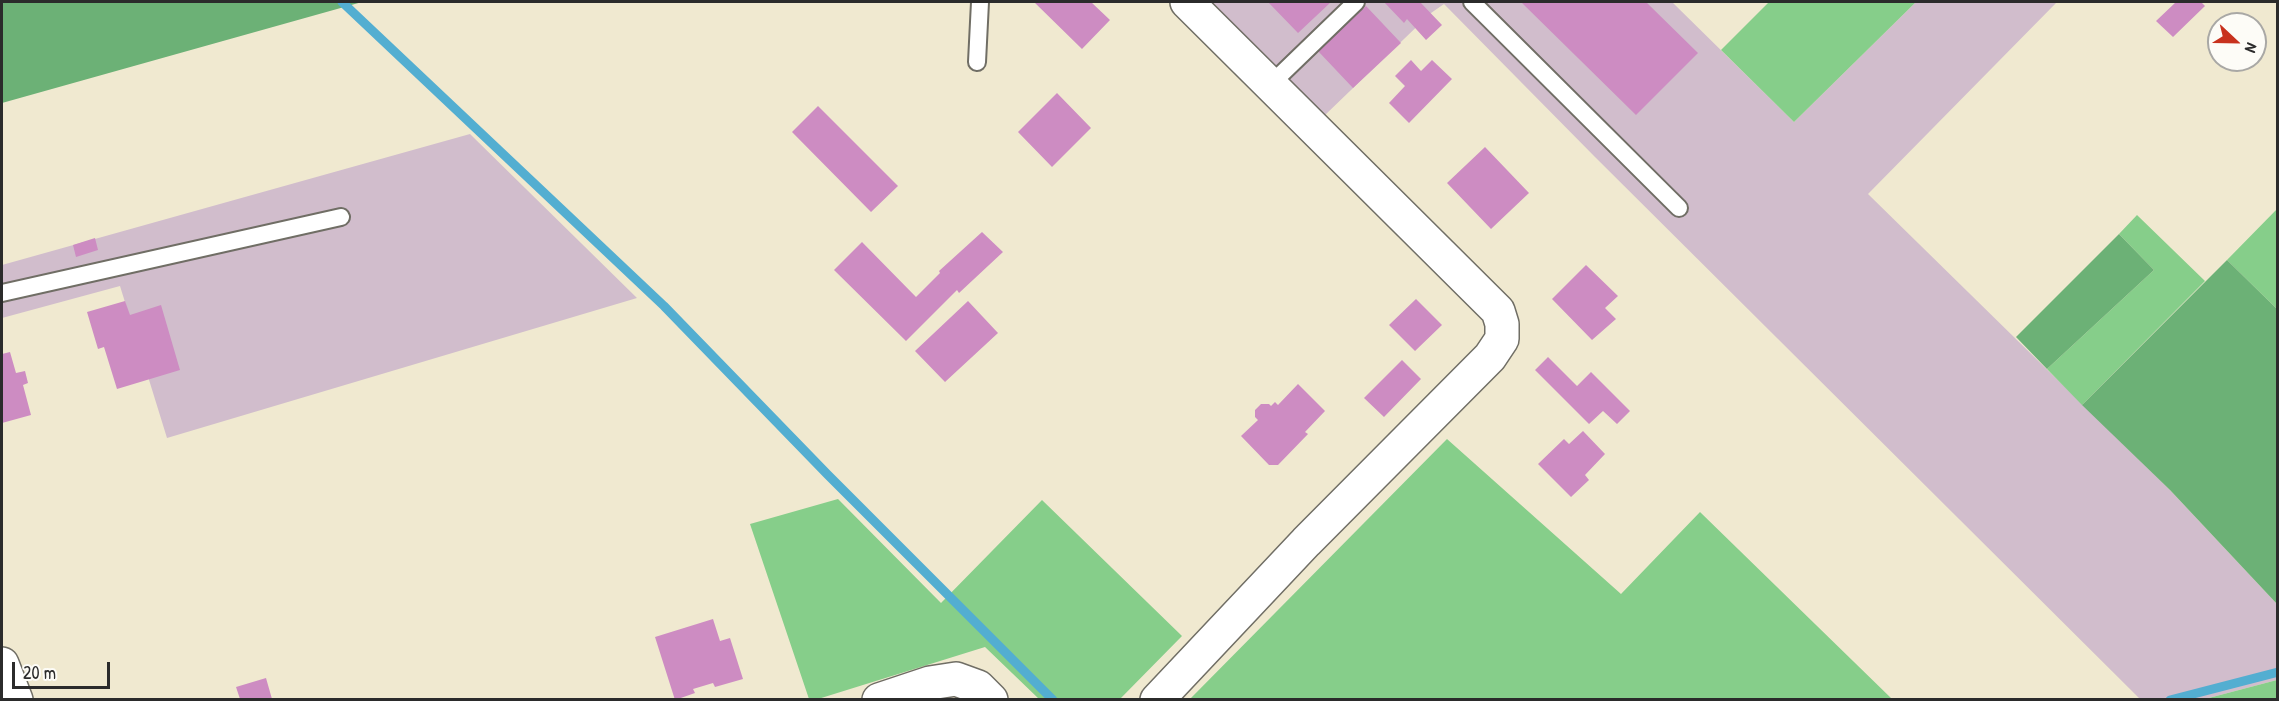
<!DOCTYPE html>
<style>
body{margin:0}
#map{position:relative;width:2279px;height:701px;overflow:hidden;background:#f0e9d0;font-family:"Patrick Hand",sans-serif}
canvas{display:block}
.frame{position:absolute;inset:0;border:3px solid #2b2b2b;pointer-events:none}
.north{position:absolute;left:2207px;top:12px;width:60px;height:60px;box-sizing:border-box;background:#fdfcf7;border:2px solid #a9a8a5;border-radius:50%;rotate:112deg;font-size:16px;font-weight:700;line-height:24px;text-align:center;color:#2b2b2b}
.north::after{content:'';display:block;margin:auto;width:21px;height:27px;background:#c8321e;clip-path:polygon(50% 0,100% 100%,50% 72%,0 100%)}
.scale{position:absolute;left:12px;top:662px;width:98px;height:27px;box-sizing:border-box;border:3px solid #2b2b2b;border-top:0;padding-left:8px;font-size:18px;line-height:21px;white-space:nowrap;color:#2b2b2b;-webkit-text-stroke:4px #fdfcf7;paint-order:stroke}
</style>
<div id="map">
<canvas width="2279" height="701"></canvas>
<div class="frame"></div>
<div class="north">N</div>
<div class="scale">20 m</div>
</div>
<script>
const ctx = document.querySelector('canvas').getContext('2d');
ctx.lineJoin = 'round';
function paint(path, color) { ctx.fillStyle = color; ctx.fill(path, 'evenodd'); }
const poly = rows => new Path2D(rows.map(r => 'M' + r).join(''));
function stroke(path, color, width, dash) { ctx.strokeStyle = color; ctx.lineWidth = width; ctx.lineCap = dash ? 'butt' : 'round'; ctx.setLineDash(dash || []); ctx.stroke(path); }
paint(poly([
 [1211,2,1672,2,1794,122,1916,2,2057,2,1868,194,2170,490,2277,604,2277,680,2205,699,2140,699,1595,157,1444,4,1431,13,1324,116],
 [470,134,637,298,167,438,120,286,2,318,2,265]
]), '#d1bdcc');
paint(poly([
 [1769,2,1916,2,1794,122,1721,50],
 [2277,209,2277,309,2227,260],
 [2137,215,2205,281,2082,405,2047,369,2154,270,2119,234],
 [1447,439,1621,594,1700,512,1892,699,1190,699],
 [838,499,941,603,1042,500,1182,636,1120,699,1039,699,985,647,818,699,809,699,750,524],
 [2277,680,2277,699,2205,699]
]), '#86ce8a');
paint(poly([
 [2,2,362,2,2,103],
 [2119,234,2154,270,2047,369,2016,337],
 [2227,260,2277,309,2277,604,2170,490,2082,405]
]), '#6cb176');
stroke(poly([
 [342,2,664,306,828,475,1053,700],
 [2170,700,2278,672]
]), '#53aed1', 9);
paint(poly([
 [1034,2,1091,2,1110,20,1082,49],
 [1268,2,1331,2,1298,33],
 [1384,2,1420,2,1442,25,1426,40,1407,19,1404,23],
 [1521,2,1646,2,1698,53,1636,115],
 [2176,2,2201,2,2205,6,2173,37,2156,21],
 [1366,6,1401,43,1353,88,1318,51],
 [1411,60,1421,71,1432,60,1452,79,1409,123,1389,103,1405,86,1395,76],
 [1057,93,1091,128,1052,167,1018,132],
 [818,106,898,186,871,212,792,132],
 [1485,147,1529,193,1491,229,1447,183],
 [982,232,1003,252,959,293,957,290,906,341,834,270,862,242,916,297,940,273,939,271],
 [95,238,98,250,76,257,73,245],
 [1586,265,1618,296,1605,308,1616,319,1592,340,1552,299],
 [1416,299,1442,325,1415,351,1389,325],
 [125,301,130,315,161,305,180,370,117,389,104,347,98,349,87,312],
 [968,301,998,333,945,382,915,351],
 [10,352,16,373,25,371,28,383,23,385,31,415,2,423,2,354],
 [1548,357,1577,386,1591,372,1630,411,1617,424,1603,411,1589,424,1535,370],
 [1402,360,1421,379,1384,417,1364,398],
 [1298,384,1325,411,1305,432,1308,434,1278,465,1269,465,1241,436,1258,420,1255,417,1255,410,1261,404,1269,404,1271,406,1275,402,1278,405],
 [1583,431,1605,454,1585,475,1589,480,1571,497,1538,464,1564,439,1569,444],
 [713,619,720,641,730,638,743,679,715,687,713,683,693,689,695,693,675,700,655,637],
 [266,678,272,699,240,699,236,687]
]), '#cd8cc2');
const service = poly([
 [1472,2,1679,208],
 [977,62,980,2],
 [1270,85,1356,2],
 [2,293,341,217]
]);
const minor = poly([
 [2,664,16,700],
 [879,700,930,683,956,679,978,687,991,700],
 [1157,700,1306,542,1490,357,1502,339,1502,324,1498,311,1187,2]
]);
stroke(service, '#706e65', 20);
stroke(minor, '#706e65', 36);
stroke(service, '#fff', 16);
stroke(minor, '#fff', 33);
</script>
